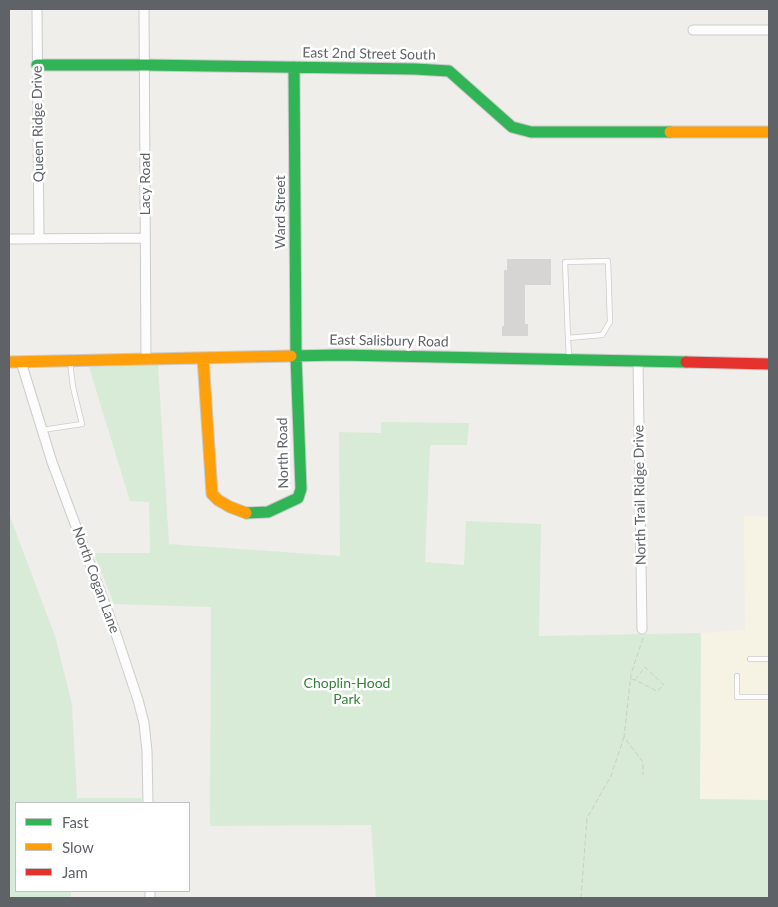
<!DOCTYPE html>
<style>
body{margin:0}
#map{position:relative;width:778px;height:907px;overflow:hidden;background:#efeeea;font-family:Lato,sans-serif}
canvas{display:block}
.frame{position:absolute;inset:0;border:10px solid #5f6368;pointer-events:none}
.legend{position:absolute;left:15px;top:802px;width:175px;height:90px;box-sizing:border-box;background:#fff;border:1px solid #bfc1c3;margin:0;padding:6px 9px;list-style:none;font-size:15px;color:#5f6368}
.legend li{display:flex;align-items:center;gap:10px;height:25px}
.legend b{width:25px;border:1px solid #bfc1c3}
</style>
<div id="map">
<canvas width="778" height="907"></canvas>
<div class="frame"></div>
<ul class="legend">
<li><b style="height:6px;background:#30b455"></b>Fast</li>
<li><b style="height:6px;background:#ff9f0a"></b>Slow</li>
<li><b style="height:6px;background:#e5322d"></b>Jam</li>
</ul>
</div>
<script>
const ctx = document.querySelector('canvas').getContext('2d');
ctx.lineJoin = 'round';
function paint(path, color) { ctx.fillStyle = color; ctx.fill(path, 'evenodd'); }
const poly = rows => new Path2D(rows.map(r => 'M' + r).join(''));
function stroke(path, color, width, dash) { ctx.strokeStyle = color; ctx.lineWidth = width; ctx.lineCap = dash ? 'butt' : 'round'; ctx.setLineDash(dash || []); ctx.stroke(path); }
function drawText(font, color, halo, rows, align = 'center') {
  ctx.font = font + ' Lato,sans-serif'; ctx.lineWidth = 5; ctx.setLineDash([]); ctx.textBaseline = 'middle'; ctx.strokeStyle = halo; ctx.fillStyle = color; for (const [text, x, y, turn = 0] of rows) {
    ctx.save(); ctx.translate(x, y); ctx.rotate((+turn || 0) * Math.PI / 180); ctx.textAlign = isNaN(turn) ? turn : align; if (halo) ctx.strokeText(text, 0, 0); ctx.fillText(text, 0, 0); ctx.restore();
  }
}
paint(poly([
 [744,516,769,517,769,800,700,799,701,633,745,630]
]), '#f7f3e4');
paint(poly([
 [158,365,169,544,340,556,339,432,381,433,381,422,469,423,467,445,430,445,425,562,464,565,466,521,541,524,539,636,701,633,700,799,769,800,769,898,376,898,371,825,210,826,211,607,114,604,94,553,150,553,149,502,130,501,89,367],
 [9,514,55,636,72,704,77,798,141,798,142,803,16,803,16,891,71,891,71,898,9,898]
]), '#d8ebd6');
paint(poly([
 [507,259,551,259,551,285,525,285,525,324,528,324,528,336,502,336,502,326,504,326,504,270,507,270]
]), '#d6d5d3');
const lane = poly([
 [568,338,565,262,608,261,610,322,602,335,568,338,569,359],
 [42,430,82,424,73,387,70,362],
 [750,659,769,659],
 [737,676,737,697,769,697]
]);
const street = poly([
 [37,9,39,238],
 [144,9,146,359],
 [693,30,769,30],
 [9,239,145,238],
 [638,361,642,629],
 [21,362,52,462,116,634,138,700,144,723,147,751,148,803],
 [150,891,150,898]
]);
const fast = poly([
 [37,65,144,65,415,69,449,71,512,127,531,132,670,132],
 [291,356,339,355,686,362],
 [246,513,268,512,298,498,301,489,296,356,294,67]
]);
const slow = poly([
 [670,132,769,132],
 [203,358,212,494,218,500,230,507,246,513],
 [9,362,291,356]
]);
const jam = poly([
 [686,362,769,364]
]);
stroke(lane, '#cbcccc', 6);
stroke(street, '#cbcccc', 11);
stroke(fast, '#cacacb', 13);
stroke(slow, '#cacacb', 13);
stroke(jam, '#cacacb', 13);
stroke(poly([
 [643,638,631,674,624,737,643,762,643,775],
 [631,679,635,680,657,691,664,685,645,667,635,680],
 [581,898,587,818,611,776,624,737]
]), '#cacfcc', 1, [5, 2.5]);
stroke(lane, '#fdfcfc', 4.5);
stroke(street, '#fdfcfc', 9);
stroke(fast, '#30b455', 11);
stroke(slow, '#ff9f0a', 11);
stroke(jam, '#e5322d', 11);
drawText('14px', '#5f6368', '#fff', [
 ["East 2nd Street South",369,54,1],
 ["Queen Ridge Drive",38,124,-91],
 ["Lacy Road",145,184,-90],
 ["Ward Street",280,212,-90],
 ["East Salisbury Road",389,341,1],
 ["North Road",283,453,-91],
 ["North Trail Ridge Drive",640,495,-91],
 ["North Cogan Lane",96,580,70]
]);
drawText('14px', '#348238', '#fff', [
 ["Choplin-Hood",347,683],
 ["Park",347,699]
]);
</script>
